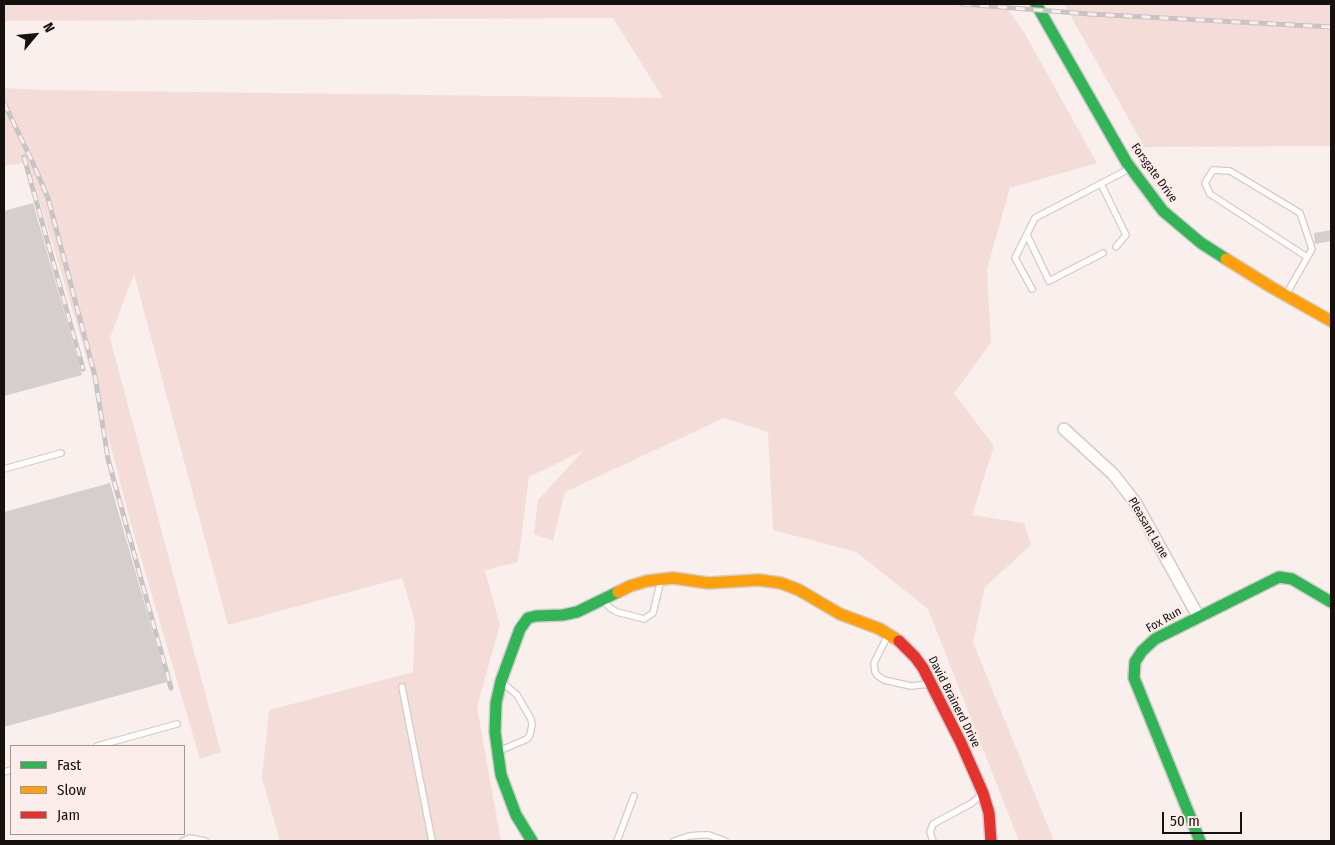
<!DOCTYPE html>
<style>
body{margin:0}
#map{position:relative;width:1335px;height:845px;overflow:hidden;background:#f9f0ee;font-family:"Fira Sans Condensed",sans-serif}
canvas{display:block}
.frame{position:absolute;inset:0;border:5px solid #16100f;pointer-events:none}
.legend{position:absolute;left:10px;top:745px;width:175px;height:90px;box-sizing:border-box;background:#fdedea;border:1px solid #a19592;margin:0;padding:6px 9px;list-style:none;font-size:15px;color:#16100f}
.legend li{display:flex;align-items:center;gap:10px;height:25px}
.legend b{width:25px;border:1px solid #a19592}
.north{position:absolute;left:10px;top:10px;width:50px;height:50px;-webkit-text-stroke:4px #fdedea;paint-order:stroke;rotate:62deg;font-size:14px;font-weight:700;line-height:20px;text-align:center;color:#16100f}
.north::after{content:'';display:block;margin:auto;width:18px;height:22px;background:#16100f;clip-path:polygon(50% 0,100% 100%,50% 72%,0 100%)}
.scale{position:absolute;left:1162px;top:812px;width:80px;height:22px;box-sizing:border-box;border:2px solid #16100f;border-top:0;padding-left:6px;font-size:15px;line-height:18px;white-space:nowrap;color:#16100f;-webkit-text-stroke:4px #fdedea;paint-order:stroke}
</style>
<div id="map">
<canvas width="1335" height="845"></canvas>
<div class="frame"></div>
<ul class="legend">
<li><b style="height:6px;background:#30b455"></b>Fast</li>
<li><b style="height:6px;background:#ff9f0a"></b>Slow</li>
<li><b style="height:6px;background:#e5322d"></b>Jam</li>
</ul>
<div class="north">N</div>
<div class="scale">50 m</div>
</div>
<script>
const ctx = document.querySelector('canvas').getContext('2d');
ctx.lineJoin = 'round';
function paint(path, color) { ctx.fillStyle = color; ctx.fill(path, 'evenodd'); }
const poly = rows => new Path2D(rows.map(r => 'M' + r).join(''));
function stroke(path, color, width, dash) { ctx.strokeStyle = color; ctx.lineWidth = width; ctx.lineCap = dash ? 'butt' : 'round'; ctx.setLineDash(dash || []); ctx.stroke(path); }
function drawText(font, color, halo, rows, align = 'center') {
  ctx.font = font + ' "Fira Sans Condensed",sans-serif'; ctx.lineWidth = 4; ctx.setLineDash([]); ctx.textBaseline = 'middle'; ctx.strokeStyle = halo; ctx.fillStyle = color; for (const [text, x, y, turn = 0] of rows) {
    ctx.save(); ctx.translate(x, y); ctx.rotate((+turn || 0) * Math.PI / 180); ctx.textAlign = isNaN(turn) ? turn : align; if (halo) ctx.strokeText(text, 0, 0); ctx.fillText(text, 0, 0); ctx.restore();
  }
}
paint(poly([
 [4,4,1004,4,1024,32,1097,163,1010,188,987,269,991,343,954,393,994,446,972,515,1024,523,1031,545,985,587,973,642,1054,841,1019,841,928,609,856,552,773,530,768,432,724,418,565,492,553,541,534,534,538,500,584,450,529,477,518,562,485,570,500,625,477,707,501,841,280,841,262,778,269,710,413,672,415,621,402,578,228,625,134,274,110,338,221,752,200,759,131,524,92,375,28,163,4,166,4,88,43,90,663,98,613,18,4,21],
 [1064,4,1331,4,1331,146,1150,147,1145,148]
]), '#f4ddd9');
paint(poly([
 [33,203,82,375,4,396,4,211],
 [1331,230,1331,241,1315,244,1314,233],
 [110,483,167,682,4,727,4,512]
]), '#d5cecd');
const lane = poly([
 [1101,184,1126,235,1116,247],
 [1027,235,1049,281,1103,253],
 [1032,289,1015,258,1035,218,1129,169],
 [1287,293,1312,249,1300,213,1230,171,1213,170,1205,183,1210,194,1307,257],
 [4,469,61,453],
 [604,601,610,608,617,612,644,619,653,613,661,580],
 [888,635,874,663,875,672,877,675,884,680,911,686,929,684],
 [402,687,432,841],
 [97,746,177,724],
 [499,751,527,739,530,735,532,725,531,719,517,695,503,683],
 [4,772,11,770],
 [183,841,190,838,205,841],
 [617,841,634,796],
 [674,841,689,836,700,835,709,835,725,841],
 [933,841,930,832,933,824,972,803,981,795]
]);
const street = poly([
 [1064,429,1113,474,1135,502,1198,616]
]);
const fast = poly([
 [1036,4,1127,163,1163,211,1201,243,1226,259],
 [532,841,516,815,501,775,495,732,496,703,501,681,520,629,528,618,536,616,563,615,577,612,618,592],
 [1200,841,1134,678,1135,662,1142,651,1155,639,1279,577,1292,579,1331,602]
]);
const slow = poly([
 [1226,259,1271,287,1331,321],
 [618,592,630,586,647,581,673,578,708,583,759,580,781,583,799,590,840,614,880,629,899,641]
]);
const jam = poly([
 [899,641,915,657,923,668,961,743,983,793,989,813,991,841]
]);
stroke(lane, '#d2cbca', 8);
stroke(street, '#d2cbca', 14);
stroke(fast, '#d2cbca', 14);
stroke(slow, '#d2cbca', 14);
stroke(jam, '#d2cbca', 14);
stroke(lane, '#fefdfc', 5.5);
stroke(street, '#fefdfc', 11);
stroke(fast, '#30b455', 11);
stroke(slow, '#ff9f0a', 11);
stroke(jam, '#e5322d', 11);
const rail = poly([
 [962,4,1089,14,1331,27],
 [4,103,32,161,48,198,95,376,108,459,171,688],
 [24,157,83,369]
]);
stroke(rail, '#c7c5c4', 5);
stroke(rail, '#fdedea', 3, [9]);
drawText('12px', '#16100f', '#fdedea', [
 ["Forsgate Drive",1154,173,54],
 ["Pleasant Lane",1148,528,60],
 ["Fox Run",1164,620,-30],
 ["David Brainerd Drive",954,702,63]
]);
</script>
